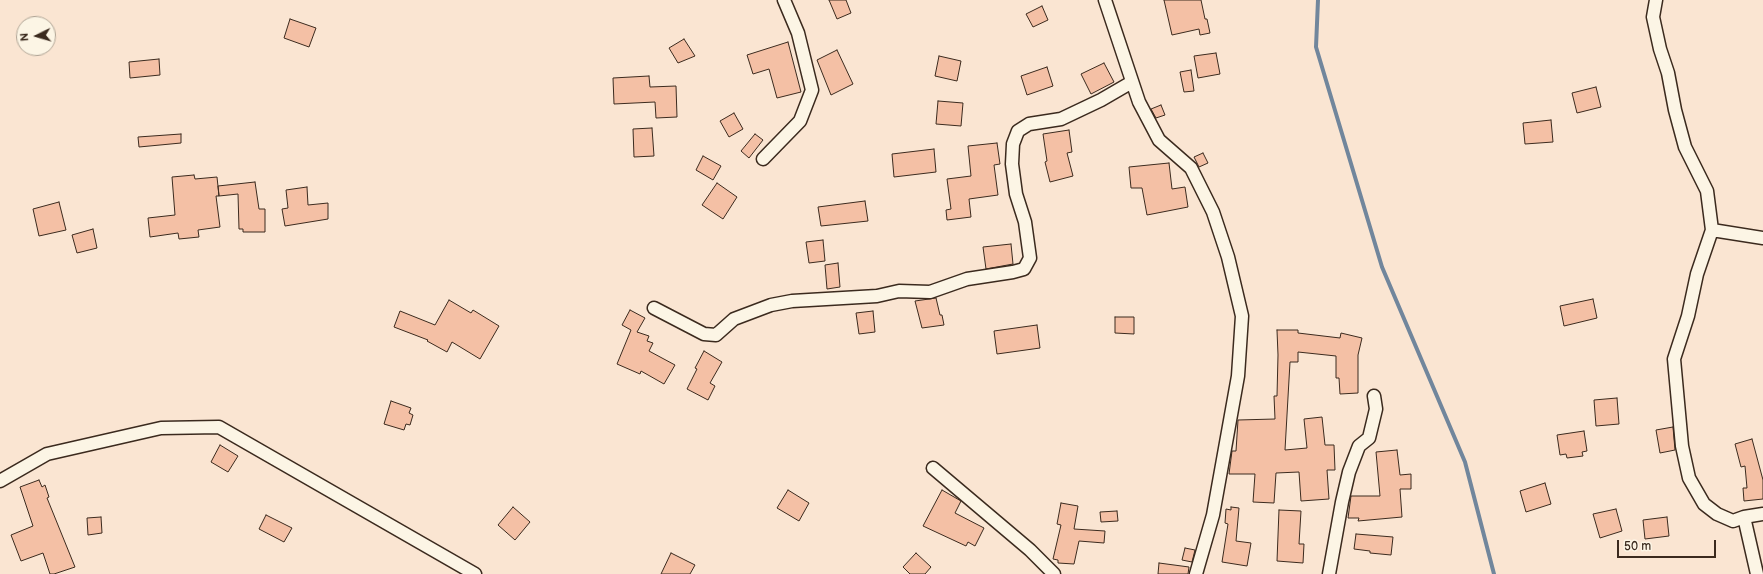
<!DOCTYPE html>
<style>
body{margin:0}
#map{position:relative;width:1763px;height:574px;overflow:hidden;background:#fae5d2;font-family:"Balsamiq Sans",sans-serif}
canvas{display:block}
.north{position:absolute;left:16px;top:16px;width:40px;height:40px;box-sizing:border-box;background:#fcf5e5;border:1px solid #afa495;border-radius:50%;rotate:265deg;font-size:11px;font-weight:700;line-height:16px;text-align:center;color:#3b2a1e}
.north::after{content:'';display:block;margin:auto;width:14px;height:18px;background:#3b2a1e;clip-path:polygon(50% 0,100% 100%,50% 72%,0 100%)}
.scale{position:absolute;left:1617px;top:540px;width:99px;height:18px;box-sizing:border-box;border:2px solid #3b2a1e;border-top:0;padding-left:5px;font-size:12px;line-height:14px;white-space:nowrap;color:#3b2a1e;-webkit-text-stroke:3px #fcf5e5;paint-order:stroke}
</style>
<div id="map">
<canvas width="1763" height="574"></canvas>
<div class="north">N</div>
<div class="scale">50 m</div>
</div>
<script>
const ctx = document.querySelector('canvas').getContext('2d');
ctx.lineJoin = 'round';
const poly = rows => new Path2D(rows.map(r => 'M' + r).join(''));
function stroke(path, color, width, dash) { ctx.strokeStyle = color; ctx.lineWidth = width; ctx.lineCap = dash ? 'butt' : 'round'; ctx.setLineDash(dash || []); ctx.stroke(path); }
function paint(path, color) { ctx.fillStyle = color; ctx.fill(path, 'evenodd'); }
stroke(poly([
 [1318,0,1316,47,1382,267,1465,462,1494,574]
]), '#71869c', 4);
const building = poly([
 [829,0,846,0,851,13,837,19,829,0],
 [1164,0,1201,0,1205,19,1207,19,1210,33,1200,35,1199,29,1172,35,1164,0],
 [1042,6,1048,20,1033,27,1026,14,1042,6],
 [290,19,316,28,309,47,284,38,290,19],
 [684,39,695,56,678,63,669,48,684,39],
 [788,42,801,92,777,98,769,69,753,74,747,55,788,42],
 [837,50,853,84,831,95,817,60,837,50],
 [1216,53,1220,74,1198,78,1194,56,1216,53],
 [939,56,961,61,957,81,935,76,939,56],
 [159,59,160,75,130,78,129,62,159,59],
 [1104,63,1114,82,1091,94,1081,74,1104,63],
 [1047,67,1053,86,1027,95,1021,76,1047,67],
 [1191,70,1194,91,1184,92,1180,72,1191,70],
 [649,76,650,87,676,86,677,117,656,118,655,102,614,104,613,78,649,76],
 [1596,87,1601,107,1577,113,1572,93,1596,87],
 [938,101,963,103,961,126,936,124,938,101],
 [1161,105,1165,115,1156,118,1151,109,1161,105],
 [734,113,743,129,729,137,720,121,734,113],
 [1551,120,1553,142,1525,144,1523,123,1551,120],
 [652,128,654,156,634,157,633,129,652,128],
 [1069,130,1072,152,1067,153,1073,176,1050,182,1045,162,1047,161,1043,134,1069,130],
 [181,134,181,143,139,147,138,137,181,134],
 [755,134,763,140,749,158,741,151,755,134],
 [997,143,1000,164,994,165,998,195,969,199,971,217,947,220,946,210,951,209,947,179,971,176,968,146,997,143],
 [934,149,936,172,894,177,892,154,934,149],
 [1203,153,1208,163,1199,167,1194,157,1203,153],
 [703,156,721,166,713,180,696,170,703,156],
 [1169,163,1172,189,1185,187,1188,207,1147,215,1142,188,1131,188,1129,167,1169,163],
 [194,175,195,179,217,177,219,196,216,196,220,227,198,230,199,237,179,239,178,233,150,237,148,218,175,215,172,177,194,175],
 [255,182,259,209,265,209,265,232,243,232,243,229,239,229,238,194,219,196,218,186,255,182],
 [717,183,737,197,723,219,702,205,717,183],
 [307,187,308,205,328,203,328,219,285,226,282,209,288,208,286,190,307,187],
 [865,201,868,221,821,226,818,207,865,201],
 [59,202,66,230,39,236,33,209,59,202],
 [93,229,97,248,77,253,72,235,93,229],
 [823,240,825,261,809,263,806,242,823,240],
 [1011,244,1013,264,986,269,983,247,1011,244],
 [838,263,840,287,827,289,825,265,838,263],
 [936,298,940,315,942,315,944,325,922,328,915,301,936,298],
 [1593,299,1597,318,1564,326,1560,306,1593,299],
 [449,300,471,313,473,310,499,326,480,359,452,342,447,352,427,341,428,340,394,327,400,311,435,325,449,300],
 [630,310,645,318,637,332,649,336,647,341,653,343,649,351,675,365,664,384,641,371,640,374,617,364,631,330,622,325,630,310],
 [873,311,875,332,859,334,856,313,873,311],
 [1115,317,1134,317,1134,334,1115,333,1115,317],
 [1037,325,1040,348,997,354,994,331,1037,325],
 [1277,330,1298,330,1298,333,1340,338,1341,333,1362,338,1358,355,1358,393,1340,394,1339,378,1336,378,1336,356,1298,352,1298,362,1290,362,1285,450,1307,448,1304,419,1322,417,1325,445,1334,445,1335,470,1327,470,1329,499,1301,501,1299,472,1276,473,1274,503,1253,502,1255,474,1229,474,1232,451,1236,451,1238,420,1275,419,1274,396,1277,396,1278,355,1277,330],
 [704,351,722,362,710,383,715,386,708,400,687,389,697,369,695,368,704,351],
 [1617,398,1619,424,1596,426,1594,400,1617,398],
 [391,401,411,408,409,413,413,415,410,425,406,424,404,430,384,424,391,401],
 [1673,427,1675,450,1660,453,1656,430,1673,427],
 [1584,431,1587,451,1582,452,1583,456,1567,458,1566,454,1560,455,1557,435,1584,431],
 [1752,439,1763,480,1763,499,1744,501,1743,488,1747,488,1745,466,1741,467,1735,444,1752,439],
 [220,445,238,456,228,472,211,462,220,445],
 [1397,450,1400,475,1411,474,1411,489,1400,489,1402,517,1358,521,1359,518,1348,518,1351,496,1380,496,1376,452,1397,450],
 [39,480,42,487,45,485,49,497,47,498,75,567,54,574,50,574,43,553,21,561,11,535,33,526,20,487,39,480],
 [1545,483,1551,504,1526,512,1520,491,1545,483],
 [788,490,809,503,799,521,777,508,788,490],
 [942,490,961,501,955,513,984,528,975,546,968,542,966,546,923,526,942,490],
 [1061,503,1078,506,1074,529,1105,531,1104,543,1079,541,1074,564,1058,563,1058,560,1053,559,1061,525,1057,524,1061,503],
 [513,507,530,522,515,540,498,525,513,507],
 [1231,507,1239,508,1236,541,1251,543,1247,566,1222,562,1228,524,1225,523,1226,509,1231,510,1231,507],
 [1616,509,1622,531,1600,538,1593,514,1616,509],
 [1279,510,1301,511,1299,544,1304,544,1303,563,1277,561,1279,510],
 [1117,511,1118,521,1101,522,1100,512,1117,511],
 [266,515,292,528,284,542,259,529,266,515],
 [101,517,102,533,88,535,87,518,101,517],
 [1667,517,1669,536,1645,539,1643,520,1667,517],
 [1356,534,1393,537,1391,555,1370,553,1370,551,1354,549,1356,534],
 [1185,548,1195,550,1192,562,1182,560,1185,548],
 [671,553,695,565,690,574,661,574,671,553],
 [916,553,931,567,925,574,910,574,903,567,916,553],
 [1159,563,1189,567,1188,574,1158,574,1159,563]
]);
paint(building, '#f4c0a5');
stroke(building, '#3b2a1e', 1);
const street = poly([
 [1105,0,1139,102,1159,140,1191,168,1213,212,1228,257,1242,316,1238,376,1213,515,1196,574],
 [1656,0,1653,17,1660,49,1668,73,1675,110,1685,147,1707,191,1712,230,1697,274,1688,316,1674,359,1682,446,1689,478,1704,504,1717,514,1733,521,1744,517,1757,574],
 [763,159,800,121,812,90,798,33,784,0],
 [1712,230,1763,238],
 [654,308,704,334,716,335,734,319,771,305,792,301,877,296,899,291,930,292,967,279,1013,272,1024,269,1030,258,1025,222,1016,194,1012,164,1013,144,1018,131,1029,124,1061,119,1101,100,1132,82],
 [933,468,1030,550,1054,574],
 [0,481,47,454,161,428,219,427,475,574],
 [1744,517,1763,514],
 [1329,574,1342,502,1349,472,1359,446,1369,438,1376,409,1374,396]
]);
stroke(street, '#3b2a1e', 15);
stroke(street, '#fcf5e5', 12);
</script>
